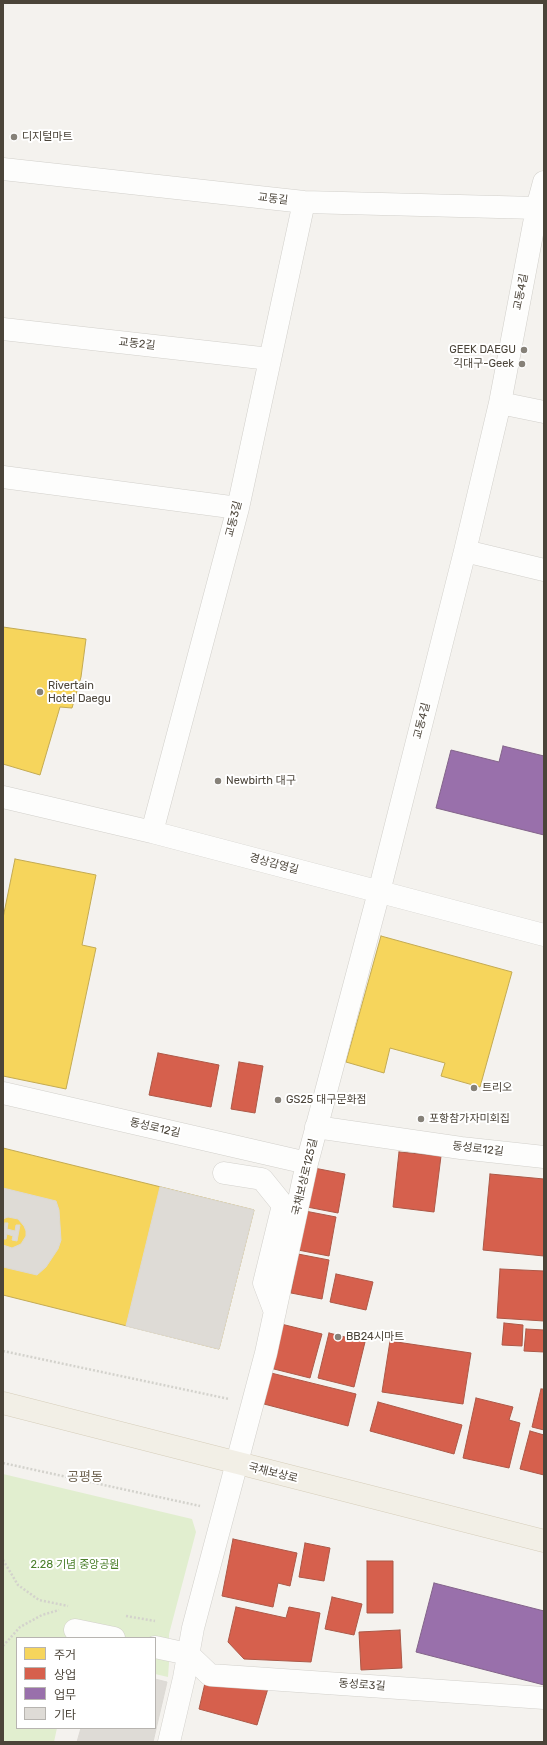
<!DOCTYPE html>
<meta charset="utf-8">
<style>
body{margin:0}
#map{position:relative;width:547px;height:1745px;overflow:hidden;background:#f4f2ee;font-family:Rubik,"Noto Sans KR",sans-serif}
canvas{display:block}
.frame{position:absolute;inset:0;border:4px solid #4b4439;pointer-events:none}
.legend{position:absolute;left:16px;top:1637px;width:140px;height:92px;box-sizing:border-box;background:#fff;border:1px solid #b7b4b0;margin:0;padding:5px 7px;list-style:none;font-size:12px;color:#4b4439}
.legend li{display:flex;align-items:center;gap:8px;height:20px}
.legend b{width:20px;border:1px solid #b7b4b0}
</style>
<div id="map">
<canvas width="547" height="1745"></canvas>
<div class="frame"></div>
<ul class="legend">
<li><b style="height:11px;background:#f6d55c"></b>주거</li>
<li><b style="height:11px;background:#d6604d"></b>상업</li>
<li><b style="height:11px;background:#9970ab"></b>업무</li>
<li><b style="height:11px;background:#dedbd6"></b>기타</li>
</ul>
</div>
<script>
const ctx = document.querySelector('canvas').getContext('2d');
ctx.lineJoin = 'round';
function paint(path, color) { ctx.fillStyle = color; ctx.fill(path, 'evenodd'); }
const poly = rows => new Path2D(rows.map(r => 'M' + r).join(''));
function stroke(path, color, width, dash) { ctx.strokeStyle = color; ctx.lineWidth = width; ctx.lineCap = dash ? 'butt' : 'round'; ctx.setLineDash(dash || []); ctx.stroke(path); }
function drawText(font, color, halo, rows, align = 'center') {
  ctx.font = font + ' Rubik,"Noto Sans KR",sans-serif'; ctx.lineWidth = 4; ctx.setLineDash([]); ctx.textBaseline = 'middle'; ctx.strokeStyle = halo; ctx.fillStyle = color; for (const [text, x, y, turn = 0] of rows) {
    ctx.save(); ctx.translate(x, y); ctx.rotate((+turn || 0) * Math.PI / 180); ctx.textAlign = isNaN(turn) ? turn : align; if (halo) ctx.strokeText(text, 0, 0); ctx.fillText(text, 0, 0); ctx.restore();
  }
}
paint(poly([
 [3,1474,192,1519,196,1532,169,1634,169,1663,168,1677,155,1674,155,1638,17,1638,17,1728,57,1728,54,1742,3,1742]
]), '#e1eecf');
const homes = poly([
 [3,627,86,639,81,677,72,708,60,707,40,775,3,764,3,627],
 [15,859,96,875,82,945,96,948,66,1089,3,1076,3,918,15,859],
 [381,936,512,972,480,1087,441,1076,445,1063,390,1048,384,1073,346,1062,381,936],
 [3,1148,254,1210,219,1349,3,1295,3,1148]
]);
paint(homes, '#f6d55c');
stroke(homes, '#c3aa52', 1);
const shops = poly([
 [158,1053,219,1065,211,1107,149,1095,158,1053],
 [239,1062,263,1066,255,1113,231,1109,239,1062],
 [399,1152,441,1156,434,1212,393,1207,399,1152],
 [314,1168,345,1174,338,1213,307,1207,314,1168],
 [490,1174,544,1179,544,1256,483,1250,490,1174],
 [305,1211,336,1217,329,1256,298,1250,305,1211],
 [298,1254,329,1260,322,1299,291,1293,298,1254],
 [500,1269,544,1271,544,1321,497,1318,500,1269],
 [336,1274,373,1282,366,1310,330,1302,336,1274],
 [504,1323,523,1325,522,1346,502,1345,504,1323],
 [281,1324,322,1334,310,1378,270,1368,281,1324],
 [526,1329,544,1330,544,1352,524,1351,526,1329],
 [329,1333,365,1342,354,1387,318,1378,329,1333],
 [390,1341,471,1353,463,1404,382,1392,390,1341],
 [271,1373,356,1394,348,1426,264,1404,271,1373],
 [541,1389,544,1389,544,1430,532,1427,541,1389],
 [476,1398,513,1407,509,1420,520,1423,509,1468,463,1458,476,1398],
 [378,1402,462,1425,454,1454,370,1431,378,1402],
 [530,1431,544,1435,544,1475,520,1469,530,1431],
 [233,1539,297,1553,290,1586,278,1583,273,1607,222,1596,233,1539],
 [305,1543,330,1548,324,1581,299,1577,305,1543],
 [367,1561,393,1561,393,1613,367,1613,367,1561],
 [332,1597,362,1604,354,1635,325,1629,332,1597],
 [236,1607,286,1618,289,1607,320,1613,311,1662,244,1659,228,1642,236,1607],
 [400,1630,402,1668,361,1670,359,1632,400,1630],
 [205,1683,269,1685,257,1725,199,1709,205,1683]
]);
paint(shops, '#d6604d');
stroke(shops, '#ac5847', 1);
const offices = poly([
 [503,746,544,756,544,835,436,808,451,750,499,762,503,746],
 [434,1583,544,1611,544,1685,416,1652,434,1583]
]);
paint(offices, '#9970ab');
stroke(offices, '#826389', 1);
const building = poly([
 [160,1187,254,1210,219,1349,126,1326,160,1187],
 [3,1188,56,1201,59,1210,61,1240,58,1249,46,1267,37,1275,3,1267,3,1188],
 [8,1217,18,1219,24,1226,26,1231,26,1236,21,1244,12,1248,3,1245,3,1219,8,1217],
 [5,1223,8,1223,7,1229,15,1231,16,1225,20,1225,17,1241,12,1240,13,1236,7,1234,6,1239,3,1239,5,1223],
 [155,1679,167,1682,153,1742,77,1742,81,1728,155,1728,155,1679]
]);
paint(building, '#dedbd6');
stroke(building, '#dcd9d4', 1);
const minor = poly([
 [3,169,304,202,537,208,544,209],
 [3,329,270,359],
 [500,403,544,412],
 [3,477,238,508],
 [465,551,544,570],
 [3,797,152,832,544,935],
 [152,832,238,508,304,202],
 [3,1093,307,1163],
 [316,1127,461,1148,544,1157],
 [224,1173,262,1179,283,1205,264,1283,275,1312],
 [75,1630,114,1638],
 [155,1647,188,1654,210,1675,544,1698],
 [169,1742,184,1678,193,1628,266,1353,307,1163,379,892,465,551,500,403,537,208,544,182]
]);
const major = poly([
 [3,1403,544,1541]
]);
stroke(minor, '#d2d0cb', 23);
stroke(major, '#d6cebb', 23);
stroke(poly([
 [3,1351,229,1399],
 [3,1463,200,1506],
 [3,1560,18,1585,39,1600,68,1606],
 [126,1616,155,1621],
 [3,1646,20,1627,42,1615,59,1610]
]), '#d3d2cc', 2.5, [2, 2]);
stroke(minor, '#fdfdfc', 22);
stroke(major, '#f2efe6', 22);
for (const [x, y, r, color] of [
 [14,137,4,"#868178"],
 [524,350,4,"#868178"],
 [522,364,4,"#868178"],
 [40,692,4,"#868178"],
 [218,781,4,"#868178"],
 [474,1088,4,"#868178"],
 [278,1100,4,"#868178"],
 [421,1119,4,"#868178"],
 [338,1337,4,"#868178"]
]) { const dot = new Path2D(); dot.arc(x, y, r, 0, 2 * Math.PI); ctx.fillStyle = color; ctx.fill(dot); stroke(dot, '#fff', 1.5); }
drawText('11px', '#4b4439', '#fff', [
 ["디지털마트",22,137],
 ["GEEK DAEGU",516,350,"right"],
 ["긱대구-Geek",514,364,"right"],
 ["Rivertain",48,686],
 ["Hotel Daegu",48,699],
 ["Newbirth 대구",226,781],
 ["트리오",482,1088],
 ["GS25 대구문화점",286,1100],
 ["포항참가자미회집",429,1119],
 ["BB24시마트",346,1337]
], 'left');
drawText('11px', '#4b4439', '#fff', [
 ["교동길",273,199,6],
 ["교동4길",521,292,-79],
 ["교동2길",137,344,6],
 ["교동3길",234,519,-76],
 ["교동4길",422,721,-76],
 ["경상감영길",274,864,15],
 ["동성로12길",155,1128,13],
 ["동성로12길",478,1149,7],
 ["국채보상로125길",305,1177,-77],
 ["국채보상로",273,1473,14],
 ["동성로3길",362,1685,4]
]);
drawText('11px', '#4a7f2a', '#fff', [
 ["2.28 기념 중앙공원",75,1565]
]);
drawText('13px', '#6e6250', '#fff', [
 ["공평동",85,1477]
]);
</script>
